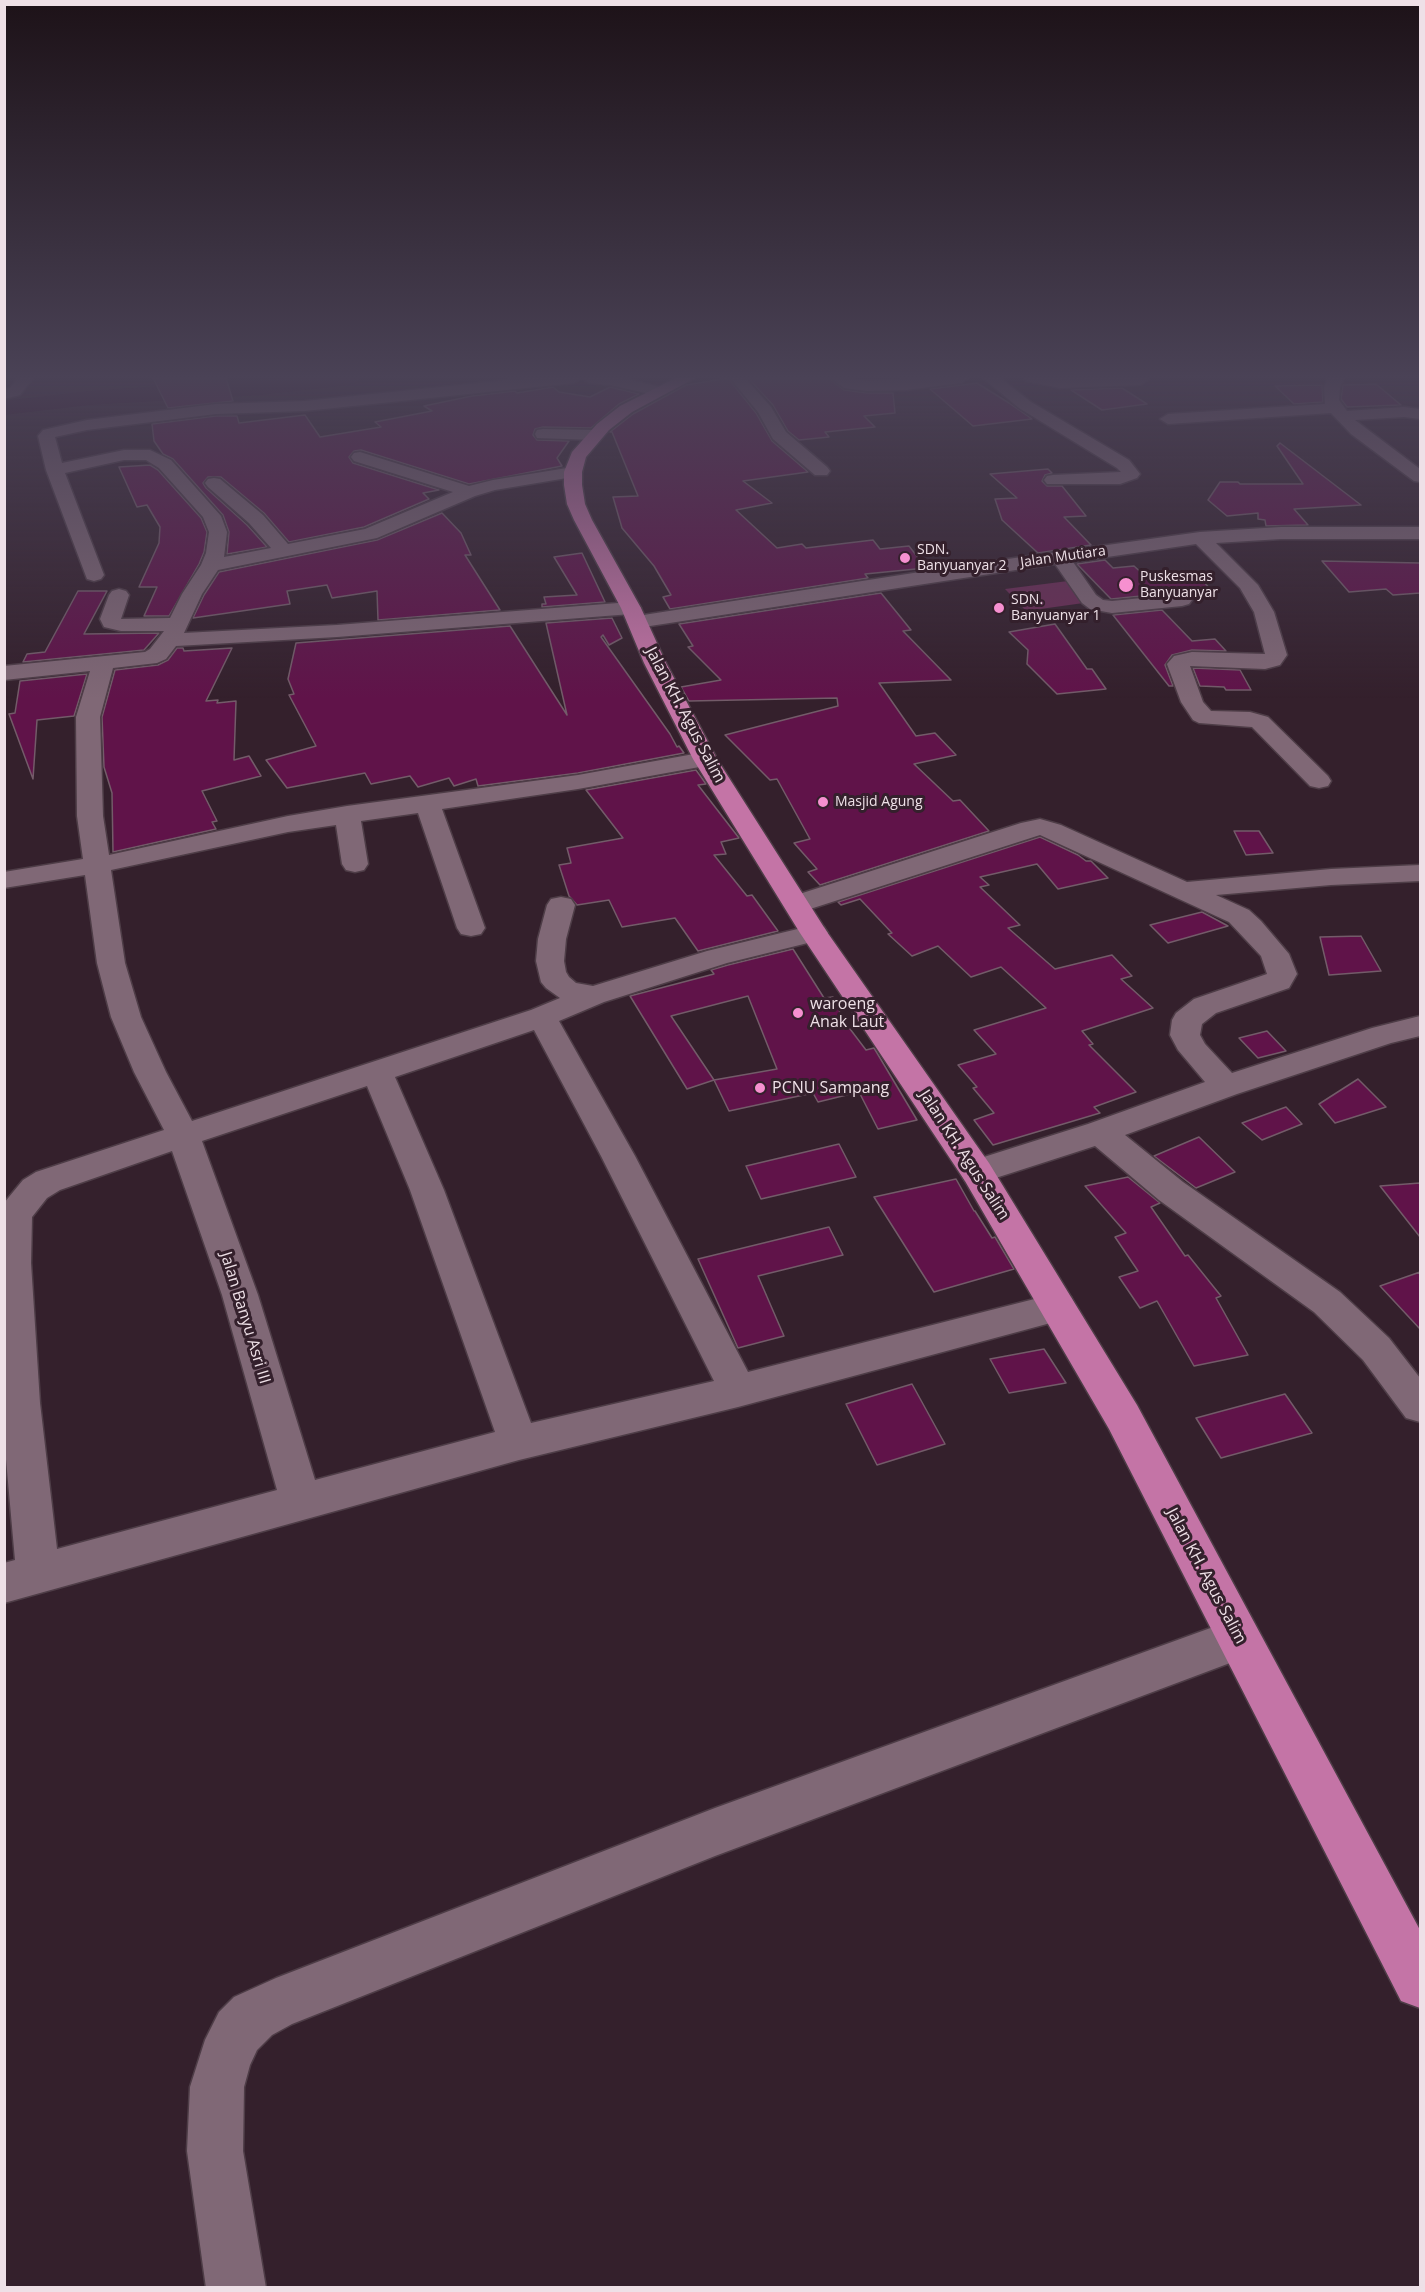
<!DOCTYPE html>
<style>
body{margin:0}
#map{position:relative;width:1425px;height:2292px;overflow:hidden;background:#34202c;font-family:"Open Sans",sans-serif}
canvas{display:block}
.frame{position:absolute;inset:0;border:6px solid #eee0e7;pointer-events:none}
</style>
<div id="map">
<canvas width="1425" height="2292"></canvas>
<div class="frame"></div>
</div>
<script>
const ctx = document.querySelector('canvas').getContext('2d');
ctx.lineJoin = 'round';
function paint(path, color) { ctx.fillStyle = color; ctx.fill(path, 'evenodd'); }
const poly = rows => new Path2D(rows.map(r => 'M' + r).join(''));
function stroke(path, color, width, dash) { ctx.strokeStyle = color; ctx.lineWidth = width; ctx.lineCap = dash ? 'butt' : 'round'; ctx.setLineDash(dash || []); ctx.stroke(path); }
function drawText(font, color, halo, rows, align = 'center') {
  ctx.font = font + ' "Open Sans",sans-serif'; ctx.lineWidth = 6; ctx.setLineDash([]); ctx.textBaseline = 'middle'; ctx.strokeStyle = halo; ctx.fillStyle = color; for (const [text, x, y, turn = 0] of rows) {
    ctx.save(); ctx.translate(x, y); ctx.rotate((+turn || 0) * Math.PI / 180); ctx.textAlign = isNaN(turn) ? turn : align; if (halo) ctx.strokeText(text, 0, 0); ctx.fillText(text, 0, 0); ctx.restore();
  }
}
paint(poly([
 [1076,580,1098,601,1026,611,1005,589]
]), '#6c2d56');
paint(poly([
 [284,378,360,378,356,383,348,385,260,395,89,405,4,415,4,401,89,391,284,378]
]), '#2a031e');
const building = poly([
 [153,378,226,378,233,401,168,408,153,378],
 [728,378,756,413,772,441,808,472,743,481,772,503,736,510,777,548,802,544,806,548,873,540,880,549,909,546,926,568,865,574,868,578,670,609,663,597,671,595,654,566,622,528,613,497,638,496,612,432,610,432,633,414,686,385,728,378],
 [748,378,829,378,844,390,867,393,893,393,895,413,864,416,875,427,825,432,829,437,799,440,788,431,773,405,748,378],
 [977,383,1009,403,1032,419,973,426,930,389,977,383],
 [1376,384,1401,405,1347,407,1341,399,1343,385,1376,384],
 [1322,385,1323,402,1294,404,1275,386,1322,385],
 [553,387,559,392,590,397,610,387,639,394,619,404,591,428,543,427,535,429,533,435,537,440,569,441,557,458,562,466,469,484,361,450,354,451,349,457,353,463,439,490,423,493,429,499,364,527,289,542,264,513,221,477,208,477,203,483,206,488,247,525,267,547,227,554,229,532,223,515,173,459,163,454,154,441,152,424,216,416,237,416,239,423,305,415,320,437,381,427,375,422,432,411,424,406,472,396,515,391,517,393,553,387],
 [1122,388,1147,404,1102,410,1071,390,1122,388],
 [1280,443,1361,505,1294,509,1308,525,1266,526,1265,520,1258,519,1258,513,1227,516,1208,500,1220,482,1238,482,1240,484,1303,484,1277,446,1280,443],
 [150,465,158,470,201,518,207,532,204,552,199,564,169,616,144,616,157,587,139,587,159,543,160,527,147,505,137,507,119,467,150,465],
 [1048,469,1052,473,1045,475,1042,481,1047,486,1062,486,1086,516,1064,517,1091,545,1038,553,1002,520,995,499,1017,498,990,474,1048,469],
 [442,513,461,533,471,555,465,555,500,610,378,620,377,591,332,598,327,585,287,591,290,604,193,618,204,595,219,572,377,540,442,513],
 [582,553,605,602,542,607,542,604,546,604,544,597,577,595,554,557,582,553],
 [1105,560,1113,568,1134,566,1146,577,1197,575,1216,595,1193,597,1182,592,1111,599,1077,564,1105,560],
 [1322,561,1420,563,1420,593,1393,595,1386,589,1349,592,1322,561],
 [78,591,107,591,84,634,159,633,144,650,23,662,27,654,45,652,78,591],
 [881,593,911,630,903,631,951,680,879,683,916,736,935,733,956,755,914,764,953,801,960,800,989,831,820,885,808,872,817,869,794,843,810,839,777,779,770,780,725,735,838,706,837,698,689,701,681,687,721,680,688,647,693,646,679,624,881,593],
 [1162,610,1192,641,1215,639,1226,651,1192,650,1172,655,1165,665,1173,686,1169,686,1113,615,1162,610],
 [612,618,622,638,609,645,603,635,601,637,670,734,677,747,679,746,684,753,578,773,478,786,476,779,454,786,449,778,418,787,410,776,371,784,365,773,287,788,266,760,316,746,289,695,294,694,288,679,296,643,510,626,567,715,546,623,612,618],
 [1055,624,1087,669,1092,669,1106,689,1057,694,1027,664,1028,650,1009,632,1055,624],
 [177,648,183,648,184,651,232,648,206,701,218,700,217,703,236,701,234,760,249,756,261,776,202,791,217,821,212,822,216,829,113,852,112,793,104,767,102,717,115,670,158,665,168,660,177,648],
 [1193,668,1240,670,1251,690,1226,690,1224,687,1200,686,1193,668],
 [87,674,74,716,37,720,33,779,9,714,15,713,20,681,87,674],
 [696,770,706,784,698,785,739,838,721,842,726,854,714,855,747,896,752,895,778,931,698,951,675,918,622,927,609,900,577,905,569,896,559,865,571,863,567,848,623,838,586,790,696,770],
 [1234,831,1259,831,1273,853,1246,855,1234,831],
 [1040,837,1078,855,1086,861,1091,861,1108,878,1058,889,1037,864,980,877,989,885,980,887,1020,925,1008,928,1055,969,1112,955,1132,976,1121,979,1153,1008,1082,1031,1093,1044,1089,1045,1136,1092,1094,1107,1100,1113,993,1145,974,1120,994,1113,973,1088,977,1087,958,1065,996,1054,974,1030,1046,1008,1001,967,971,977,938,946,912,956,888,934,892,933,860,899,841,905,838,902,1040,837],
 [1202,912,1228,926,1168,943,1150,925,1202,912],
 [1361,936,1381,971,1329,975,1320,937,1361,936],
 [793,949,824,998,833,997,844,1021,866,1050,874,1048,917,1120,878,1129,859,1092,818,1102,813,1093,729,1111,714,1080,687,1089,630,996,714,974,711,970,728,965,793,949],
 [748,996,777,1069,714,1080,671,1016,748,996],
 [1267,1031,1286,1051,1258,1058,1239,1038,1267,1031],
 [1358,1079,1386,1107,1335,1123,1319,1104,1358,1079],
 [1286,1107,1302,1124,1262,1140,1242,1123,1286,1107],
 [1199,1137,1235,1172,1196,1188,1154,1156,1199,1137],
 [839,1144,856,1177,761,1199,746,1166,839,1144],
 [1128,1177,1160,1203,1151,1207,1185,1256,1188,1255,1221,1296,1216,1298,1248,1355,1194,1366,1157,1301,1140,1308,1119,1277,1138,1271,1115,1237,1126,1233,1085,1186,1128,1177],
 [956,1179,974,1211,975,1211,992,1238,995,1237,1014,1269,934,1292,874,1197,956,1179],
 [1420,1183,1420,1237,1380,1186,1420,1183],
 [829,1227,843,1255,758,1276,784,1336,738,1348,698,1259,829,1227],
 [1420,1272,1420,1329,1380,1286,1420,1272],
 [1044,1349,1066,1383,1009,1393,990,1359,1044,1349],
 [912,1384,945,1444,877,1465,846,1404,912,1384],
 [1285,1394,1312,1433,1221,1458,1196,1418,1285,1394]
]);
paint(building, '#601349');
stroke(building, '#735b69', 1.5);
const minor = poly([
 [18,378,33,378,20,395,4,399,4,389,10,388,18,378],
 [528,378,581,378,574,383,305,411,216,414,87,430,55,437,62,463,124,450,150,450,171,460,221,516,227,532,224,557,271,548,249,523,208,487,205,483,208,479,214,478,220,479,263,515,288,544,365,529,453,492,354,461,351,457,354,453,360,452,469,486,493,480,573,467,579,468,582,472,579,476,495,490,475,496,377,538,218,570,202,594,184,633,337,625,631,602,638,604,641,608,638,612,631,614,337,637,176,646,166,659,157,663,113,668,100,717,103,816,109,855,288,816,347,806,578,775,705,752,714,754,717,759,714,764,705,766,578,789,442,809,485,928,481,934,471,936,461,934,457,928,418,813,361,821,368,864,364,870,355,872,346,870,342,864,336,825,288,832,111,870,125,963,141,1017,166,1072,192,1121,531,1010,560,998,546,988,541,982,536,961,538,939,547,905,551,899,561,897,571,899,575,905,566,939,564,961,566,972,569,977,576,983,593,986,707,951,814,925,824,927,828,933,824,939,727,963,604,1002,559,1021,635,1156,748,1372,1058,1293,1071,1297,1076,1307,1071,1317,1058,1321,738,1407,519,1460,4,1603,4,1563,15,1560,4,1437,4,1203,23,1180,36,1172,164,1130,134,1072,111,1017,97,963,85,875,4,888,4,872,83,859,77,816,76,717,90,671,4,680,4,666,145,652,150,649,164,631,121,631,104,627,100,619,109,595,112,591,119,589,126,591,129,595,121,619,170,618,182,594,201,565,206,553,209,532,203,517,159,468,146,460,124,460,65,473,104,575,101,579,94,581,87,579,46,470,38,436,43,430,87,420,216,404,305,401,528,378],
 [534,1030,601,1156,714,1381,531,1423,444,1190,395,1077,534,1030],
 [367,1086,410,1190,495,1432,315,1480,258,1295,202,1141,367,1086],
 [172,1151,222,1295,277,1490,57,1549,40,1403,31,1263,32,1217,47,1198,60,1190,172,1151],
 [582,378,622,378,664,388,667,391,659,396,610,385,589,383,582,378],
 [730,378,745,378,771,407,786,432,827,467,830,471,827,475,815,475,773,439,758,412,730,378],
 [831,378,867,381,968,378,961,383,906,390,867,391,844,388,831,378],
 [983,378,1000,378,1031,402,1129,460,1140,474,1137,478,1120,484,1047,484,1044,480,1047,476,1053,475,1121,472,1117,468,1019,408,983,378],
 [1024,378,1146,378,1148,380,1140,385,1060,388,1026,381,1024,378],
 [1328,378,1344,378,1340,387,1339,400,1347,411,1404,407,1420,409,1420,419,1404,417,1355,420,1420,469,1420,482,1414,481,1351,434,1331,413,1168,424,1160,419,1168,414,1325,404,1324,387,1328,378],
 [543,429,595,430,603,435,595,440,537,438,535,434,537,430,543,429],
 [1281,527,1420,527,1420,539,1281,539,1216,543,1258,585,1274,612,1287,655,1280,665,1265,669,1190,666,1203,702,1211,711,1250,712,1268,717,1328,776,1331,781,1328,786,1319,788,1310,786,1252,727,1199,723,1193,720,1181,702,1167,664,1174,656,1192,652,1265,654,1254,612,1240,588,1196,544,1073,562,1096,595,1103,600,1112,601,1182,594,1189,596,1192,600,1189,604,1182,606,1112,613,1090,609,1082,603,1055,564,637,628,630,626,627,622,630,618,637,616,965,565,1200,532,1281,527],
 [1040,819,1061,825,1187,882,1331,869,1420,865,1420,881,1331,885,1216,895,1249,910,1261,921,1289,954,1297,974,1289,988,1216,1013,1202,1024,1200,1035,1205,1044,1232,1073,1372,1028,1420,1016,1420,1036,1391,1043,1237,1094,1125,1135,1183,1182,1340,1292,1389,1338,1420,1378,1420,1422,1406,1418,1363,1360,1314,1312,1159,1200,1095,1146,977,1184,965,1181,960,1172,965,1163,1088,1124,1205,1082,1178,1050,1170,1035,1172,1020,1176,1013,1194,999,1267,974,1261,956,1229,922,1040,835,807,910,797,912,787,910,783,904,787,898,1021,823,1040,819],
 [1238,1618,1254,1624,1260,1639,1254,1654,715,1856,292,2024,272,2035,257,2050,250,2065,244,2087,243,2151,266,2288,206,2288,187,2151,190,2087,205,2040,219,2012,234,1997,276,1978,715,1808,1238,1618]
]);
const highway = poly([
 [676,378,695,378,632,412,609,430,586,457,582,472,582,485,585,504,592,520,641,608,666,663,717,759,827,932,989,1163,1137,1405,1420,1930,1420,2008,1401,2001,1109,1429,965,1181,800,933,693,759,644,663,621,608,574,520,567,504,564,485,564,472,572,452,597,424,620,406,676,378]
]);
stroke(minor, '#4e3d47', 3);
stroke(highway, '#4e3d47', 3);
paint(minor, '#806876');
paint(highway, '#c474a6');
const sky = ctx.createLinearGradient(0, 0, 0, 699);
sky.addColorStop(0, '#1d1218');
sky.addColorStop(0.54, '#4a4256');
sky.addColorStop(1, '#4a425600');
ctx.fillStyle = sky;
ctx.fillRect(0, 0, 1425, 699);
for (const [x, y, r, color] of [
 [905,558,6,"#f690d0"],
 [1126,585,8,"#f690d0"],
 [999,608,6,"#f690d0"],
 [823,802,6,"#f690d0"],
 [798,1013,6,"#f690d0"],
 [760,1088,6,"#f690d0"]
]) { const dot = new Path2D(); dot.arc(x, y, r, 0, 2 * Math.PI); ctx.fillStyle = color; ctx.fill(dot); stroke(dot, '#34202c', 2); }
drawText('14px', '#eee0e7', '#34202c', [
 ["SDN.",917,550],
 ["Banyuanyar 2",917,566],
 ["Puskesmas",1140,577],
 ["Banyuanyar",1140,593],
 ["SDN.",1011,600],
 ["Banyuanyar 1",1011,616],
 ["Masjid Agung",835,802]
], 'left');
drawText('14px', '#eee0e7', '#34202c', [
 ["Jalan Mutiara",1063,557,-8]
]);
drawText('16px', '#eee0e7', '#34202c', [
 ["Jalan KH. Agus Salim",685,715,62],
 ["Jalan KH. Agus Salim",964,1155,57],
 ["Jalan Banyu Asri III",245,1318,73],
 ["Jalan KH. Agus Salim",1206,1576,62]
]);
drawText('16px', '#eee0e7', '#34202c', [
 ["waroeng",810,1004],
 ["Anak Laut",810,1022],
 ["PCNU Sampang",772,1088]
], 'left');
</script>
